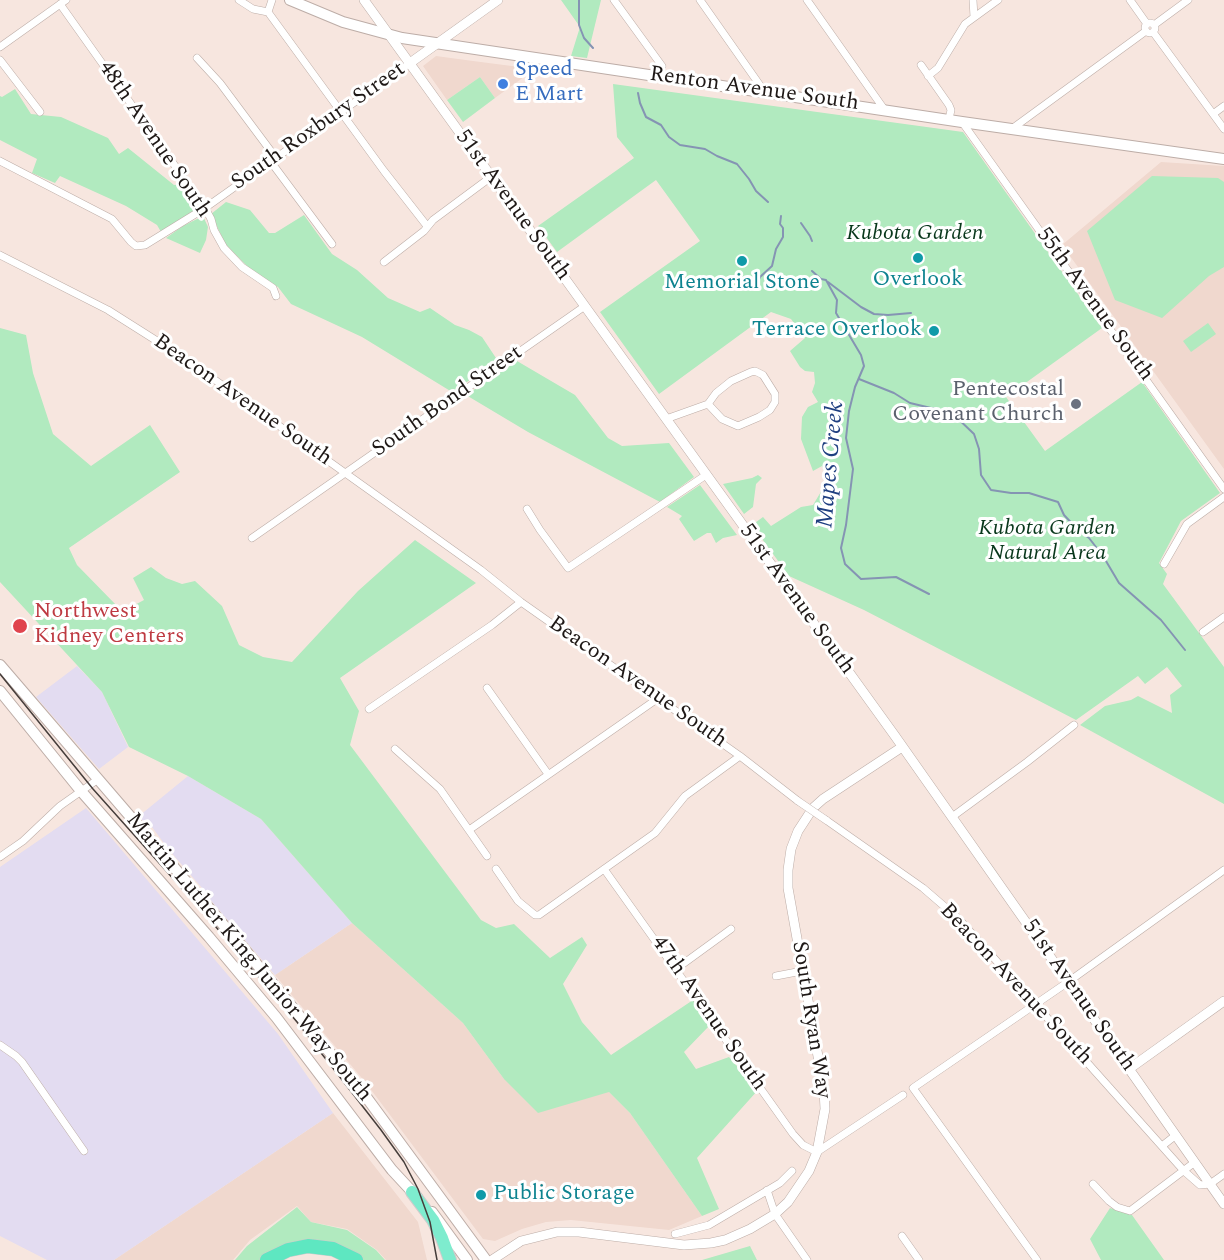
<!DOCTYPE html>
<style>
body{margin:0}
canvas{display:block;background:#f7e6df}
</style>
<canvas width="1224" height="1260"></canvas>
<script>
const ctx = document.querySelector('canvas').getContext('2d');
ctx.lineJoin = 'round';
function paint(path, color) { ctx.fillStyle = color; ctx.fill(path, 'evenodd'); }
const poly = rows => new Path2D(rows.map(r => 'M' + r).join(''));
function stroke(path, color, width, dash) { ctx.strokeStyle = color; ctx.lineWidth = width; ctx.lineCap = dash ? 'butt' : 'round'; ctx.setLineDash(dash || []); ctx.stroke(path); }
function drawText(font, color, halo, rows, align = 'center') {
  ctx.font = font + ' Spectral,serif'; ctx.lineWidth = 6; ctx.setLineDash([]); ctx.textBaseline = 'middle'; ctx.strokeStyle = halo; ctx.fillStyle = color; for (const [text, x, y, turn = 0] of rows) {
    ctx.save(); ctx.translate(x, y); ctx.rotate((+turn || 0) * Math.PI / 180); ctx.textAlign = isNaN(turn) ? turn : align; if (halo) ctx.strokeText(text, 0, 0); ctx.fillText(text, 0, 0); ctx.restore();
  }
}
paint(poly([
 [436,56,473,61,535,69,495,98,480,77,447,100,423,66],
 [1161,162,1224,166,1224,469,1062,245],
 [352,923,463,1023,504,1079,609,1092,630,1113,702,1216,669,1230,571,1220,546,1222,522,1229,495,1241,483,1239,366,1083,275,975],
 [333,1113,418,1222,427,1260,386,1260,377,1250,347,1229,311,1222,297,1206,250,1240,233,1260,114,1260]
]), '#f0d8ce');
paint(poly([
 [77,666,102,692,128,747,99,769,36,697],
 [188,776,261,819,352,923,275,975,201,889,202,888,169,850,152,827,149,829,139,816],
 [86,808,278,1034,333,1113,114,1260,47,1260,0,1236,0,867]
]), '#e3dcf1');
paint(poly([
 [561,0,601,0,587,58,571,56,580,27],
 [480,77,495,98,463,122,447,100],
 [613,84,963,132,1102,328,1006,397,1045,451,1142,382,1220,493,1181,521,1159,563,1167,574,1163,584,1224,667,1224,804,1080,725,1105,706,1131,700,1138,696,1172,713,1170,695,1182,686,1167,667,1145,684,1138,676,1076,720,864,610,789,576,752,525,763,517,771,526,801,507,813,505,828,480,822,466,813,471,801,439,802,417,808,407,818,402,812,392,815,383,814,372,805,371,800,367,790,351,805,338,791,319,771,312,659,394,600,312,700,241,677,209,656,180,557,252,538,226,634,158,617,137],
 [15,89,31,114,61,117,108,138,119,154,128,148,174,185,184,184,197,202,196,210,161,232,157,225,126,206,60,176,55,183,32,173,37,159,0,140,0,96,2,97],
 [1152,176,1218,178,1224,182,1224,267,1209,276,1162,318,1115,300,1087,231],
 [226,202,250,210,269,233,275,233,304,215,332,254,357,270,388,298,420,312,430,308,455,325,469,330,482,337,498,361,452,392,362,337,291,304,278,287,250,269,226,245,211,214],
 [203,216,208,227,206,240,200,253,166,238,183,226],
 [1208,323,1216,334,1191,352,1183,341],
 [0,328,26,335,33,373,53,434,91,466,150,425,180,472,69,548,77,565,119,608,129,608,144,600,133,578,151,567,166,578,182,584,195,581,222,606,239,645,263,657,292,662,358,591,415,540,476,583,340,678,359,711,350,745,481,920,496,928,514,924,550,958,582,937,587,945,563,984,582,1022,611,1055,693,1000,710,1025,684,1052,696,1069,729,1057,758,1090,697,1158,719,1209,702,1216,630,1113,609,1092,538,1113,504,1079,463,1023,352,923,261,819,188,776,129,747,102,692,0,582],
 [517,361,575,395,608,438,622,446,669,443,694,477,660,502,528,432,466,395],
 [758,475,762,478,756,484,753,507,744,514,723,484,752,478],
 [700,485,737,535,723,538,716,543,711,533,707,533,694,541,679,519,682,516,667,507],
 [297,1207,311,1222,347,1230,376,1250,385,1260,363,1260,325,1243,262,1260,235,1260,247,1246],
 [1110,1208,1132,1215,1164,1260,1101,1260,1090,1239],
 [750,1246,757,1260,673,1260,702,1260]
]), '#b1eabf');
stroke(poly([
 [579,0,579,25,584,38,593,48],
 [638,93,640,103,646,117,661,125,669,137,680,145,705,149,717,156,737,164,749,179,756,191,768,202],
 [801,223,810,236,812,241],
 [812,271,821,279,826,280,837,300,836,313,861,355,864,366,855,387,849,411,846,438,853,469,846,525,841,548,845,564,861,579,896,577,929,594],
 [828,282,861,307,874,314,888,315,911,313],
 [756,286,760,277,772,266,776,249,783,237,783,228,780,224,781,216],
 [859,379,894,393,910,403,952,413,974,434,979,449,981,475,991,490,1011,493,1029,493,1058,502,1064,515,1079,531,1089,538,1103,556,1119,583,1161,620,1185,650]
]), '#8594b3', 2);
const minor = poly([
 [239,0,253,9,268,12],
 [272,0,268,12,384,171,427,226],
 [614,0,662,66],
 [700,0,764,91],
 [807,0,884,109],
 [973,0,974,17],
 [1130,0,1147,24],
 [60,4,205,208,211,219,214,230,224,248,242,267,273,288,276,296],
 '1145 28a5 5 0 1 1 10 0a5 5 0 1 1-10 0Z',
 [1154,25,1188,0],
 [1153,32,1224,129],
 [0,47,66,0],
 [197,58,220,83,276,158],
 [0,60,40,112],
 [921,65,949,105,951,110,949,119],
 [928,76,938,68,965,24,998,0],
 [1213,114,1224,106],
 [962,122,1224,489],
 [1013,128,1146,31],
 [0,161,112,219,131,242,136,246,145,245,205,208,410,63],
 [271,162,332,244],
 [0,255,108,310,187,360,481,570,521,602,740,756,798,801],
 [384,262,424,231,433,220,491,177],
 [666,419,708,404,716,393,731,381,751,372,755,371,763,375,775,394,775,402,770,410,759,417,738,426,722,419,708,404],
 [527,509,540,530,568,568,706,475],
 [252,538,585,306],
 [1164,564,1187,524,1224,497],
 [1203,632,1224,617],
 [487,688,548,774],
 [369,709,492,625,521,602],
 [395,749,440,789,487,856],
 [952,817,1027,762,1074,725],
 [826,820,923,888,959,919,1184,1171,1200,1185,1210,1184,1224,1174],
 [469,830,657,699],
 [0,857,23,841,60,806,97,780],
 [496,869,518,901,535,915,539,915,655,833,685,796,740,756],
 [604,869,793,1134,803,1145,817,1152,903,1095],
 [676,969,731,929],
 [776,976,802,971],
 [0,1045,16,1056,22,1062,84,1151],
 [1162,1146,1176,1135],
 [1093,1184,1109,1201,1117,1207,1130,1211,1195,1162],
 [767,1190,775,1214,807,1260],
 [675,1234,709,1225,780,1183,792,1171],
 [902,1236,919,1260],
 [1037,1260,913,1088,1068,982,1224,870]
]);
const tertiary = poly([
 [364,0,895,736,1224,1204],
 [410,63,498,0],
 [1129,1069,1224,1001],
 [492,1260,521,1241,557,1232,579,1232,684,1245,711,1243,725,1240,750,1229,775,1214,788,1202,809,1171,817,1152,825,1109,824,1090,788,888,788,870,791,849,798,831,813,808,823,799,902,747]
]);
const secondary = poly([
 [290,0,343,22,402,38,962,122,1224,159],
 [0,665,245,950,364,1094,486,1260],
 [0,691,81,791,209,937,276,1017,392,1170,417,1197],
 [432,1212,467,1260]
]);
const trunk = poly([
 [412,1192,433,1220,442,1238,450,1260]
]);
const motorway = poly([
 [267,1260,288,1250,308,1246,333,1249,356,1260]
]);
stroke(minor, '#bdada7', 8);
stroke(tertiary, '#bdada7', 10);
stroke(secondary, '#bdada7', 12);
stroke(trunk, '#cecccc', 14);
stroke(motorway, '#cecccc', 15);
stroke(minor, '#fff', 7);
stroke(tertiary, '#fff', 9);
stroke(secondary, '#fff', 10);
stroke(trunk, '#7eecce', 12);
stroke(motorway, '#5ee7c1', 14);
stroke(poly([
 [0,674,93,789,210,920,297,1022,381,1130,404,1162,418,1189,430,1222,437,1260]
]), '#463e3b', 1.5);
const minorBridge = poly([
 [798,801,826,820]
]);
stroke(minorBridge, '#bdada7', 8, []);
stroke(minorBridge, '#fff', 7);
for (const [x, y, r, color] of [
 [503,84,6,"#3f7fe0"],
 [918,258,6,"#0f9aa8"],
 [742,261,6,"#0f9aa8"],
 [934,331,6,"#0f9aa8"],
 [1076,404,6,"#6b7280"],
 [20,626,8,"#e0444e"],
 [481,1195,6,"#0f9aa8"]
]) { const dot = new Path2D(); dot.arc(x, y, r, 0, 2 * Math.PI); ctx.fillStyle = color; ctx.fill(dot); stroke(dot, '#fff', 2); }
drawText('22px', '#366cbe', '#fff', [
 ["Speed",515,71],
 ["E Mart",515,96]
], 'left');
drawText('22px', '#1e1816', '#fff', [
 ["Renton Avenue South",754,90,8],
 ["South Roxbury Street",319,127,-35],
 ["48th Avenue South",154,140,56],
 ["51st Avenue South",512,206,54],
 ["55th Avenue South",1094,305,54],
 ["Beacon Avenue South",242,401,35],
 ["South Bond Street",448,402,-35],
 ["51st Avenue South",796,600,54],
 ["Beacon Avenue South",637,683,35],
 ["Martin Luther King Junior Way South",248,958,50],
 ["Beacon Avenue South",1015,985,47],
 ["51st Avenue South",1078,996,55],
 ["47th Avenue South",708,1014,55],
 ["South Ryan Way",810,1020,81]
]);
drawText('italic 22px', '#08371b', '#fff', [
 ["Kubota Garden",915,235],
 ["Kubota Garden",1047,530],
 ["Natural Area",1047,555]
]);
drawText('22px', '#0d838f', '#fff', [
 ["Overlook",918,281],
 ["Memorial Stone",742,284],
 ["Terrace Overlook",922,331,"right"],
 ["Public Storage",493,1195,"left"]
]);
drawText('22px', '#5b616d', '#fff', [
 ["Pentecostal",1064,391],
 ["Covenant Church",1064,416]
], 'right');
drawText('22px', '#be3a42', '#fff', [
 ["Northwest",34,613],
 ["Kidney Centers",34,638]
], 'left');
drawText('italic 24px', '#1f3f80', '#fff', [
 ["Mapes Creek",832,465,-85]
]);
</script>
